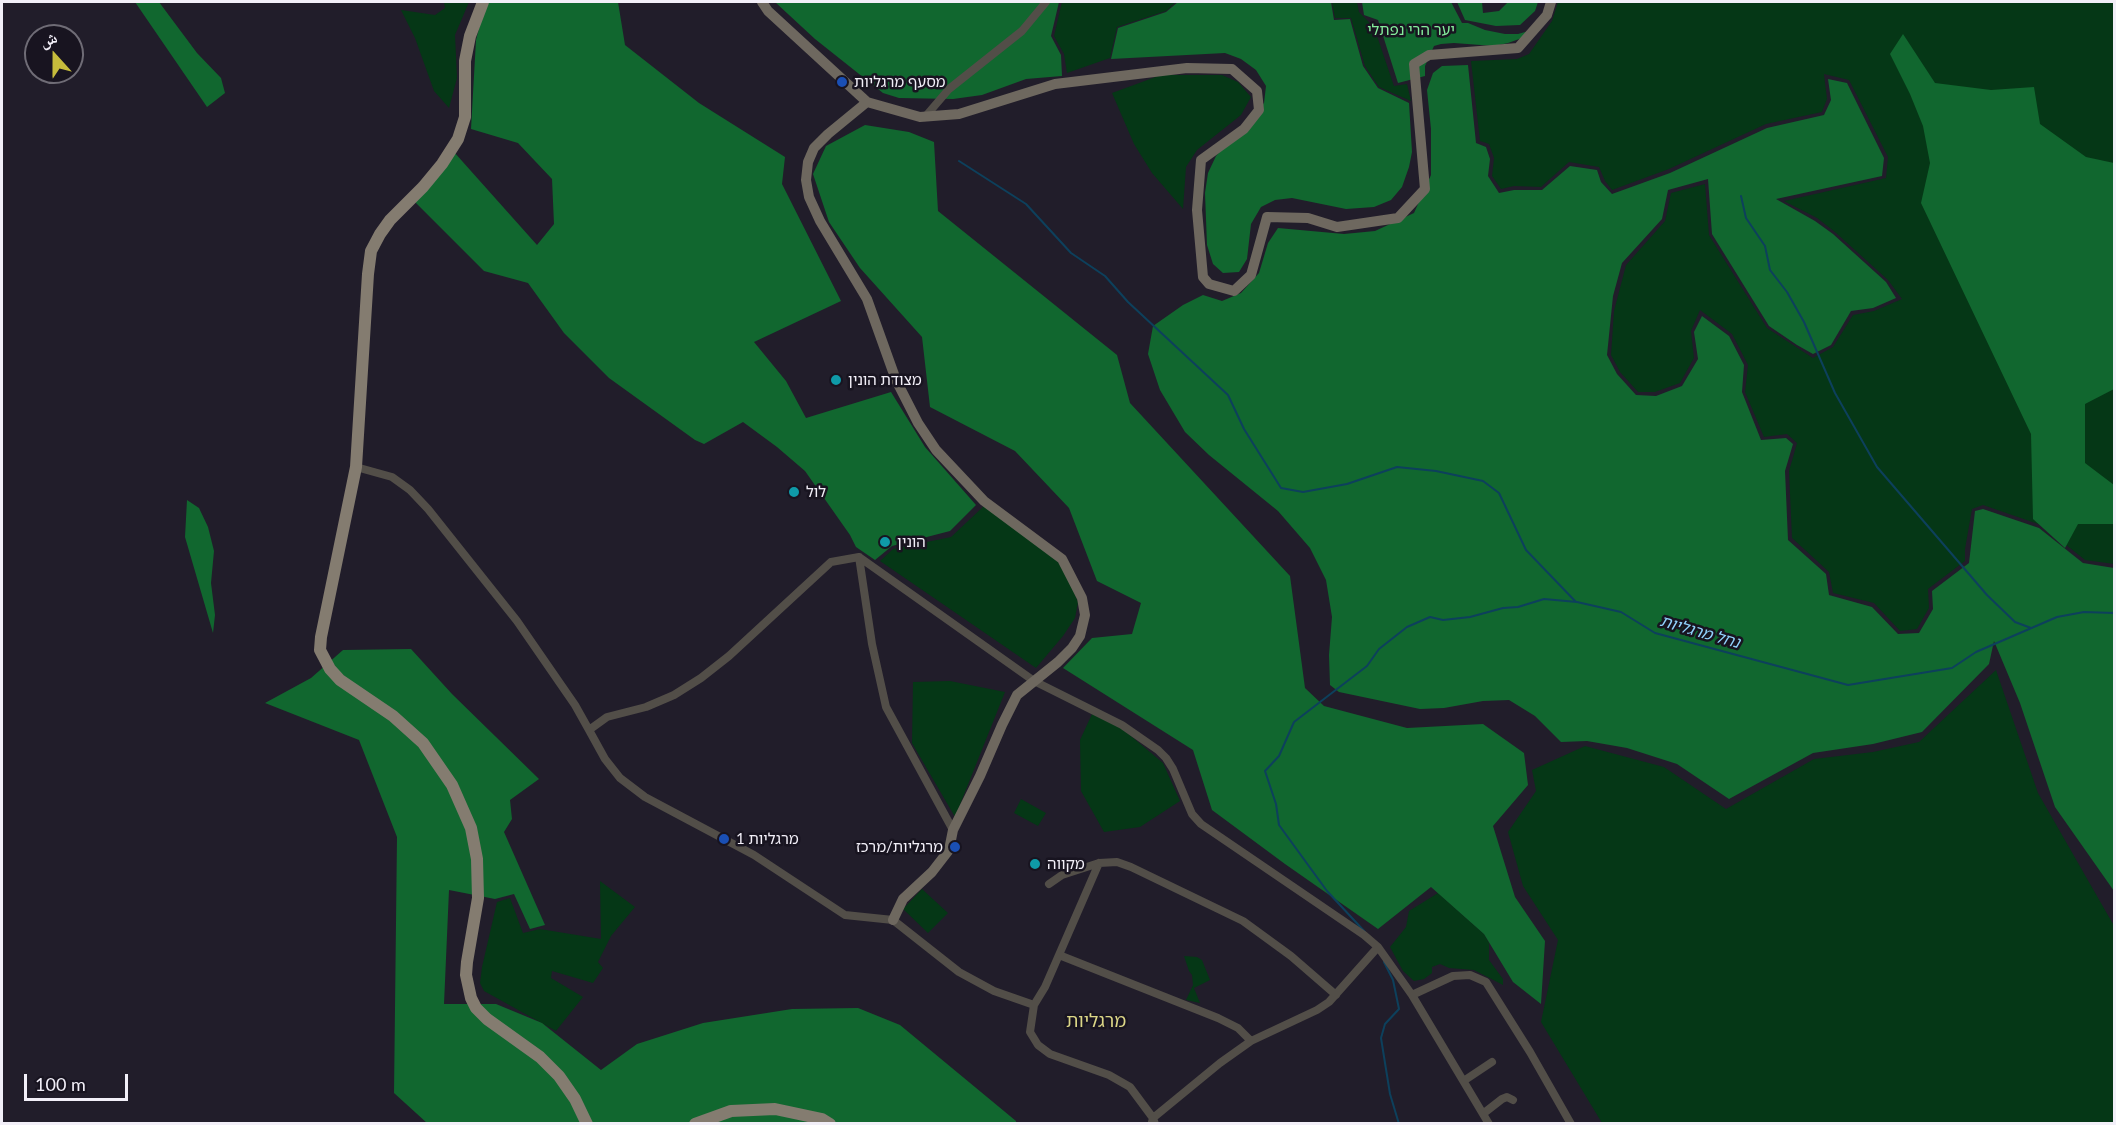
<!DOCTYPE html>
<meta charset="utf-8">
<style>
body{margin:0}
#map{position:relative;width:2116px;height:1125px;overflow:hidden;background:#211d2a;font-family:Lato,"Noto Naskh Arabic",sans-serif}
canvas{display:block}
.frame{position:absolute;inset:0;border:3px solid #f2eff8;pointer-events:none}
.north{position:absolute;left:24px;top:24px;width:60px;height:60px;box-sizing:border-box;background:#181420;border:2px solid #6f6c76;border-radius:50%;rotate:339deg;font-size:16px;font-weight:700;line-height:24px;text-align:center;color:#f2eff8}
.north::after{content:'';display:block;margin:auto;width:21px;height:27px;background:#c6bc3c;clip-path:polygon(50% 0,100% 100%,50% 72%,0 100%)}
.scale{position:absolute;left:24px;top:1074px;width:104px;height:27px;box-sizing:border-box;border:3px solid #f2eff8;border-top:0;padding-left:8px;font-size:18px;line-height:21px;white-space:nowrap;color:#f2eff8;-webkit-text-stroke:4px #181420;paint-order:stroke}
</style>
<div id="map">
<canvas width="2116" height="1125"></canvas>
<div class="frame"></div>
<div class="north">ش</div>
<div class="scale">100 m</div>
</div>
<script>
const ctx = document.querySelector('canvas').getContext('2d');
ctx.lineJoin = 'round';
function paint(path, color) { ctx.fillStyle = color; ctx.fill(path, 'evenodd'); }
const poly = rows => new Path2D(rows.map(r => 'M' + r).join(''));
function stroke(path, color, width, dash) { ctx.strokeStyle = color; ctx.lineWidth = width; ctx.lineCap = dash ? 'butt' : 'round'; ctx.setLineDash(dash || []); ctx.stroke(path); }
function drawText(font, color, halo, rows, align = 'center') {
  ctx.font = font + ' Lato,"Noto Sans Hebrew",sans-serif'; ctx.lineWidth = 5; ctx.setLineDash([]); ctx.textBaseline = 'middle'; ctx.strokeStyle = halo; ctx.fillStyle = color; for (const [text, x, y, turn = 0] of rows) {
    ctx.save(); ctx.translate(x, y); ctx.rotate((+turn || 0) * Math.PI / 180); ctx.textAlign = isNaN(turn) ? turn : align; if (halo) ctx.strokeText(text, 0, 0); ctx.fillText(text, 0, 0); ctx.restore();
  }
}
paint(poly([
 [444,2,469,2,455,35,457,78,449,108,434,91,415,38,401,10,435,15,445,8],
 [1062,2,1176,2,1166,11,1117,27,1110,58,1067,73,1064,54,1054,36],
 [1332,2,1357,2,1359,12,1374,27,1394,86,1407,84,1411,101,1379,87,1365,66,1351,18,1335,18],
 [1558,2,2114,2,2114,564,2085,560,2041,525,1983,505,1972,509,1965,549,1965,561,1928,589,1929,608,1917,629,1900,631,1874,603,1833,593,1829,572,1792,538,1789,471,1797,443,1787,434,1764,437,1745,392,1748,365,1732,334,1700,310,1691,331,1694,358,1680,383,1655,392,1638,392,1620,372,1611,355,1614,311,1626,265,1665,221,1671,193,1705,184,1709,235,1767,328,1813,358,1833,347,1853,315,1874,311,1902,299,1888,280,1835,232,1817,218,1784,201,1886,178,1888,157,1849,80,1824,74,1827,99,1822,112,1766,124,1669,169,1612,190,1605,181,1599,167,1569,162,1541,187,1514,186,1501,189,1492,176,1494,158,1489,144,1480,141,1471,61,1517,59,1529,54,1552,21],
 [1161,75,1222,75,1238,82,1251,97,1241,115,1197,150,1186,167,1183,209,1152,173,1134,144,1112,93],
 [984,506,1046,550,1064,568,1078,602,1075,618,1063,636,1036,668,880,561,893,549,951,537],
 [1996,670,2038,793,2113,924,2114,1123,1602,1123,1541,1022,1558,940,1523,886,1508,832,1536,791,1532,770,1585,746,1664,767,1726,809,1814,759,1873,752,1919,742],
 [950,681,1005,692,955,817,912,743,913,682],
 [1092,714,1119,726,1163,763,1180,801,1140,827,1104,832,1081,791,1080,740],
 [1021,799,1046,813,1038,826,1014,813],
 [600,881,635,907,611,936,598,962,603,968,593,983,552,971,551,978,583,997,556,1031,484,991,480,983,482,967,497,902,510,898,523,933,540,929,601,939],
 [922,889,948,913,928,933,903,909],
 [1438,893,1484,934,1489,943,1489,960,1503,979,1503,985,1474,970,1449,968,1440,964,1432,967,1432,973,1424,979,1414,981,1403,971,1390,947,1406,927,1409,911],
 [1184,956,1197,957,1202,960,1210,980,1194,988,1200,1003,1186,1000,1193,985,1192,975,1189,971]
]), '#053716');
paint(poly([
 [135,2,159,2,197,53,221,78,225,93,207,107],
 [489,2,618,2,625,45,699,103,785,157,782,184,841,301,754,342,786,381,806,418,891,392,925,447,976,505,950,531,892,546,875,560,856,547,850,535,805,471,777,447,743,422,704,444,695,440,609,378,564,333,528,283,484,271,415,202,454,152,537,245,554,224,552,179,518,143,471,129,476,40,482,17],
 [775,2,1059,2,1051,36,1061,55,1062,76,1026,79,982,95,953,99,899,98,883,93,815,39],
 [1178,2,1331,2,1334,20,1350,19,1363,66,1378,88,1409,103,1412,152,1409,167,1402,187,1391,200,1374,207,1346,209,1292,198,1275,200,1261,207,1251,224,1247,259,1239,272,1223,273,1213,264,1207,245,1205,193,1208,173,1216,156,1264,103,1266,86,1256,70,1241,59,1225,53,1111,59,1118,28,1166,12],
 [1362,2,1451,2,1462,23,1468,23,1485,30,1505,34,1518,34,1532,30,1522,38,1508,43,1494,46,1454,43,1441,44,1434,46,1425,66,1425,76,1398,83,1378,20,1364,15],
 [1457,2,1482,2,1483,13,1499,11,1508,2,1538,2,1535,11,1520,25,1496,26,1465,20],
 [1903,34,1935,83,1991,90,2034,87,2040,124,2086,157,2114,163,2114,389,2085,404,2085,463,2114,485,2114,524,2078,524,2065,548,2033,519,2031,434,1921,203,1930,163,1923,126,1910,94,1890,54],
 [1468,65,1476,143,1486,147,1490,159,1488,176,1499,193,1514,190,1542,190,1570,166,1597,170,1601,182,1612,194,1670,173,1767,128,1824,115,1831,100,1828,79,1847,83,1884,158,1882,176,1776,199,1815,221,1833,234,1886,282,1896,298,1873,308,1851,311,1831,345,1813,354,1797,345,1769,326,1712,234,1708,179,1668,190,1662,219,1622,263,1613,296,1607,355,1617,374,1636,395,1656,396,1682,386,1698,359,1694,332,1702,316,1729,336,1744,365,1742,392,1761,440,1786,438,1793,444,1785,471,1788,540,1826,574,1829,595,1872,607,1898,634,1919,633,1933,609,1932,591,1969,563,1975,511,1983,509,2039,528,2083,563,2114,568,2114,891,2055,807,2020,703,1994,641,1989,664,1922,732,1873,744,1813,753,1729,799,1677,764,1627,748,1587,741,1561,742,1535,716,1509,700,1483,701,1444,708,1420,709,1339,692,1330,685,1329,655,1332,617,1326,580,1310,548,1278,511,1209,455,1185,432,1160,390,1148,354,1153,326,1183,305,1203,295,1222,301,1241,293,1259,273,1268,243,1278,228,1344,234,1375,231,1414,213,1431,175,1431,129,1427,90,1433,73,1442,66],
 [865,125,909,132,934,142,938,211,1117,355,1130,403,1290,576,1305,688,1324,706,1407,728,1483,724,1524,753,1528,785,1493,826,1515,897,1545,941,1541,1004,1513,982,1484,934,1431,887,1378,929,1285,864,1212,810,1193,750,1063,668,1092,638,1132,634,1141,603,1097,581,1069,508,1015,451,930,407,922,337,860,268,829,222,813,174,826,146],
 [187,500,199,508,208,527,214,551,211,583,215,615,213,633,185,537],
 [411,649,452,694,539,779,510,800,512,819,504,832,545,925,530,929,514,894,495,899,449,890,444,1004,496,1004,542,1023,601,1070,637,1044,703,1023,792,1009,858,1008,900,1025,1016,1121,1016,1123,427,1123,394,1093,397,837,359,740,265,703,311,678,343,650]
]), '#11672f');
stroke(poly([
 [959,161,1026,204,1071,253,1105,276,1128,302,1228,395,1244,429,1281,488,1303,492,1347,484,1397,467,1436,471,1483,481,1499,493,1526,550,1576,602],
 [1741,196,1746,218,1765,246,1770,270,1787,292,1804,322,1835,393,1877,467,1987,595,2015,622,2031,628],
 [1365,932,1327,891,1279,825,1276,804,1265,771,1279,756,1294,722,1367,666,1379,649,1407,627,1430,617,1443,620,1470,617,1503,608,1518,607,1544,599,1577,602,1621,612,1655,633,1848,685,1952,668,1976,652,2057,617,2084,612,2114,613],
 [1384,962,1393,980,1399,1009,1385,1024,1381,1038,1390,1094,1399,1124]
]), '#0d405c', 2);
stroke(poly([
 [925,117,949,89,1022,31,1046,2],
 [356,467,392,477,410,490,428,509,517,621,575,705,589,730],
 [859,557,872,644,886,707,953,830],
 [1099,863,1045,987,1034,1005,1030,1032,1038,1045,1050,1054,1109,1075,1130,1087,1153,1118,1155,1124],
 [1049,884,1062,875,1099,863,1117,862,1131,867,1243,921,1291,956,1336,995],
 [1059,955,1218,1018,1238,1028,1251,1041],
 [1412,995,1453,976,1470,975,1486,982,1530,1052,1571,1124],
 [1034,1005,994,991,959,972,893,920,845,915,754,855,645,797,620,778,605,759,589,730,607,717,646,707,674,695,701,678,729,656,831,562,859,557,1034,681,1122,725,1158,750,1166,758,1173,769,1192,814,1201,824,1364,935,1378,947,1412,995,1489,1124],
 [1465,1080,1492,1062],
 [1484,1113,1502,1099,1507,1097,1513,1100],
 [1152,1122,1153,1118,1220,1063,1251,1041,1317,1010,1329,1002,1378,947]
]), '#524e48', 8);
stroke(poly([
 [762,2,768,11,867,102,920,117,959,114,1055,84,1187,68,1232,69,1257,91,1259,110,1244,129,1201,160,1197,210,1203,277,1209,284,1234,291,1251,275,1267,217,1308,218,1337,227,1398,218,1425,189,1414,64,1429,55,1518,48,1547,15,1551,2],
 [867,102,828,134,814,148,808,162,806,180,809,197,820,221,867,299,896,380,918,423,936,450,984,501,1062,559,1082,598,1085,615,1080,636,1072,648,1058,662,1017,695,1002,725,980,776,953,830,949,850,932,872,903,899,893,920]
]), '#6e685f', 10);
stroke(poly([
 [483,2,470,36,465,61,465,117,458,139,442,164,423,187,390,220,380,234,371,251,368,274,356,467,321,637,320,650,330,669,340,680,393,716,423,743,452,785,471,828,477,859,478,898,467,962,466,975,471,998,476,1008,487,1019,540,1057,559,1076,575,1099,587,1124],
 [695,1124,731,1111,775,1109,822,1119,830,1124]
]), '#847c70', 12);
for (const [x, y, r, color] of [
 [842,82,6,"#1a4fb4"],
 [836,380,6,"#0f9aa8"],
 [794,492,6,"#0f9aa8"],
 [885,542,6,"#0f9aa8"],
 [724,839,6,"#1a4fb4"],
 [955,847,6,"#1a4fb4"],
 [1035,864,6,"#0f9aa8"]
]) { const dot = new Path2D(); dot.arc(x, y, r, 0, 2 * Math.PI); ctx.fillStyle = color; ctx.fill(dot); stroke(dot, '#181420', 2); }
drawText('15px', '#85ec9c', '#181420', [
 ["יער הרי נפתלי",1411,30]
]);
drawText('15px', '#f2eff8', '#181420', [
 ["מסעף מרגליות",854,82],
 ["מצודת הונין",848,380],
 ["לול",806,492],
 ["הונין",897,542],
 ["מרגליות 1",736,839],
 ["מרגליות/מרכז",943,847,"right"],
 ["מקווה",1047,864]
], 'left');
drawText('italic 16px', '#91d2fc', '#181420', [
 ["נחל מרגליות",1700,632,16]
]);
drawText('18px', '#dbd687', '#181420', [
 ["מרגליות",1096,1021]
]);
</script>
